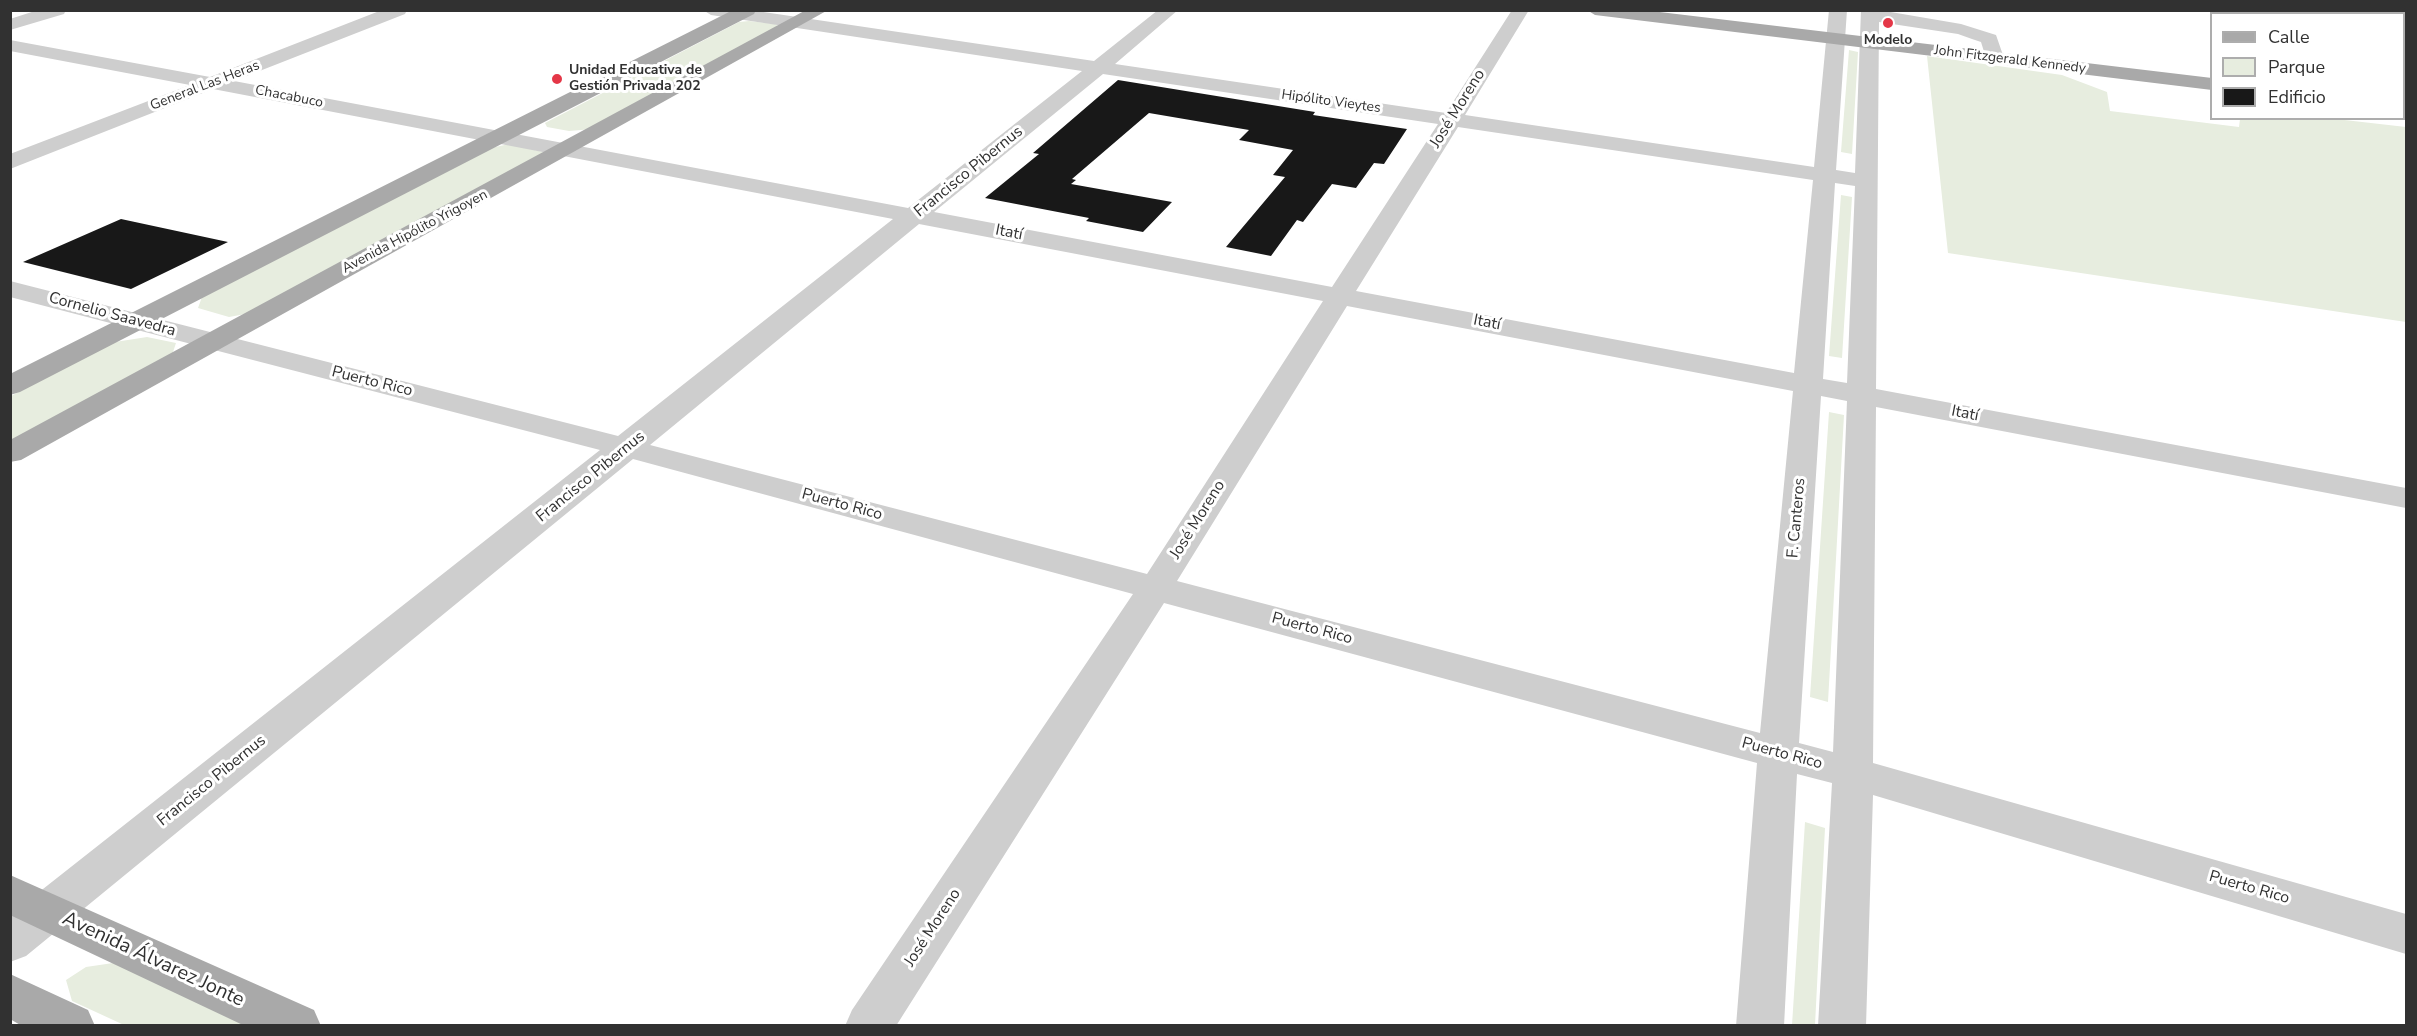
<!DOCTYPE html>
<meta charset="utf-8">
<style>
body{margin:0}
#map{position:relative;width:2417px;height:1036px;overflow:hidden;background:#fff;font-family:"Nunito Sans",sans-serif}
canvas{display:block}
.frame{position:absolute;inset:0;border:12px solid #313131;pointer-events:none}
.legend{position:absolute;left:2210px;top:12px;width:195px;height:108px;box-sizing:border-box;background:#fff;border:2px solid #adadad;margin:0;padding:8px 10px;list-style:none;font-size:18px;color:#313131}
.legend li{display:flex;align-items:center;gap:12px;height:30px}
.legend b{width:30px;border:2px solid #adadad}
</style>
<div id="map">
<canvas width="2417" height="1036"></canvas>
<div class="frame"></div>
<ul class="legend">
<li><b style="height:8px;background:#a9a9a9"></b>Calle</li>
<li><b style="height:16px;background:#e7eddf"></b>Parque</li>
<li><b style="height:16px;background:#181818"></b>Edificio</li>
</ul>
</div>
<script>
const ctx = document.querySelector('canvas').getContext('2d');
ctx.lineJoin = 'round';
function paint(path, color) { ctx.fillStyle = color; ctx.fill(path, 'evenodd'); }
const poly = rows => new Path2D(rows.map(r => 'M' + r).join(''));
function stroke(path, color, width, dash) { ctx.strokeStyle = color; ctx.lineWidth = width; ctx.lineCap = dash ? 'butt' : 'round'; ctx.setLineDash(dash || []); ctx.stroke(path); }
function drawText(font, color, halo, rows, align = 'center') {
  ctx.font = font + ' "Nunito Sans",sans-serif'; ctx.lineWidth = 6; ctx.setLineDash([]); ctx.textBaseline = 'middle'; ctx.strokeStyle = halo; ctx.fillStyle = color; for (const [text, x, y, turn = 0] of rows) {
    ctx.save(); ctx.translate(x, y); ctx.rotate((+turn || 0) * Math.PI / 180); ctx.textAlign = isNaN(turn) ? turn : align; if (halo) ctx.strokeText(text, 0, 0); ctx.fillText(text, 0, 0); ctx.restore();
  }
}
paint(poly([
 [749,21,775,24,780,27,593,129,569,131,547,127,545,123,739,22],
 [1849,50,1858,52,1852,154,1841,152],
 [1927,56,2062,75,2107,92,2110,111,2239,127,2240,119,2327,118,2406,127,2406,322,1948,253],
 [509,144,543,152,538,159,251,313,229,317,198,308,202,297,491,148],
 [1841,195,1852,197,1842,358,1829,356],
 [147,337,176,343,171,358,11,444,11,396,115,342],
 [1829,412,1844,415,1828,702,1810,697],
 [1805,822,1825,828,1815,1025,1792,1025],
 [113,963,252,1025,124,1025,72,1001,66,980,86,967]
]), '#e7eddf');
paint(poly([
 [1118,80,1315,112,1313,115,1407,129,1384,164,1374,163,1356,188,1332,184,1303,222,1297,220,1271,256,1226,247,1285,177,1273,175,1293,150,1239,140,1249,130,1149,113,1072,179,1076,180,1071,184,1172,202,1143,232,1086,221,1089,218,985,198,1039,154,1033,153],
 [121,219,228,242,131,289,23,262]
]), '#181818');
paint(poly([
 [38,10,66,10,64,14,10,30,10,19,38,10],
 [382,10,407,10,405,14,234,81,908,208,1082,71,711,15,703,10,750,10,1094,61,1158,10,1178,10,1115,64,1446,113,1512,10,1529,10,1465,115,1814,167,1829,10,1847,10,1836,170,1855,173,1861,10,1879,10,1961,24,1996,35,2004,58,2002,62,1995,64,1988,62,1986,58,1981,42,1972,39,1958,34,1879,22,1876,389,2406,488,2406,508,1876,407,1873,763,2406,914,2406,954,1873,795,1866,1026,1818,1026,1832,783,1797,774,1784,1026,1736,1026,1757,763,1164,603,896,1026,845,1026,852,1010,1133,594,633,459,26,956,10,962,10,915,600,450,10,297,10,281,618,436,893,219,213,89,10,169,10,154,190,85,10,51,10,40,210,77,382,10],
 [1103,74,1438,124,1332,287,934,212,1103,74],
 [1458,127,1813,180,1794,373,1356,291,1458,127],
 [1835,183,1855,186,1847,383,1823,379,1835,183],
 [919,224,1323,301,1147,574,650,445,919,224],
 [1347,306,1793,391,1760,733,1177,581,1347,306],
 [1821,396,1847,401,1833,752,1799,743,1821,396],
 [2404,26,2406,26,2406,40,2404,40,2404,26]
]), '#cecece');
paint(poly([
 [733,10,756,10,754,14,20,392,10,395,10,374,733,10],
 [806,10,828,10,21,460,10,462,10,440,806,10],
 [1587,10,1643,10,2212,78,2212,90,1595,15,1587,10],
 [2404,100,2406,100,2406,113,2404,113,2404,100],
 [10,875,314,1010,321,1026,245,1026,10,915,10,875],
 [10,974,88,1010,95,1026,22,1026,10,1019,10,974]
]), '#a9a9a9');
for (const [x, y, r, color] of [
 [1888,23,6,"#e43747"],
 [557,79,6,"#e43747"]
]) { const dot = new Path2D(); dot.arc(x, y, r, 0, 2 * Math.PI); ctx.fillStyle = color; ctx.fill(dot); stroke(dot, '#fff', 2); }
drawText('bold 14px', '#313131', '#fff', [
 ["Modelo",1888,41],
 ["Unidad Educativa de",569,71,"left"],
 ["Gestión Privada 202",569,87,"left"]
]);
drawText('14px', '#313131', '#fff', [
 ["John Fitzgerald Kennedy",2010,60,7],
 ["General Las Heras",205,86,-21],
 ["Chacabuco",289,97,11],
 ["Hipólito Vieytes",1331,102,8],
 ["Avenida Hipólito Yrigoyen",415,232,-28]
]);
drawText('16px', '#313131', '#fff', [
 ["José Moreno",1458,109,-58],
 ["Francisco Pibernus",969,172,-39],
 ["Itatí",1009,233,11],
 ["Cornelio Saavedra",112,315,15],
 ["Itatí",1487,323,11],
 ["Puerto Rico",372,382,14],
 ["Itatí",1965,414,11],
 ["Francisco Pibernus",591,477,-39],
 ["Puerto Rico",842,505,15],
 ["F. Canteros",1797,518,-85],
 ["José Moreno",1198,520,-58],
 ["Puerto Rico",1312,629,15],
 ["Puerto Rico",1782,754,15],
 ["Francisco Pibernus",212,781,-39],
 ["Puerto Rico",2249,888,16],
 ["José Moreno",933,928,-57]
]);
drawText('20px', '#313131', '#fff', [
 ["Avenida Álvarez Jonte",153,960,25]
]);
</script>
